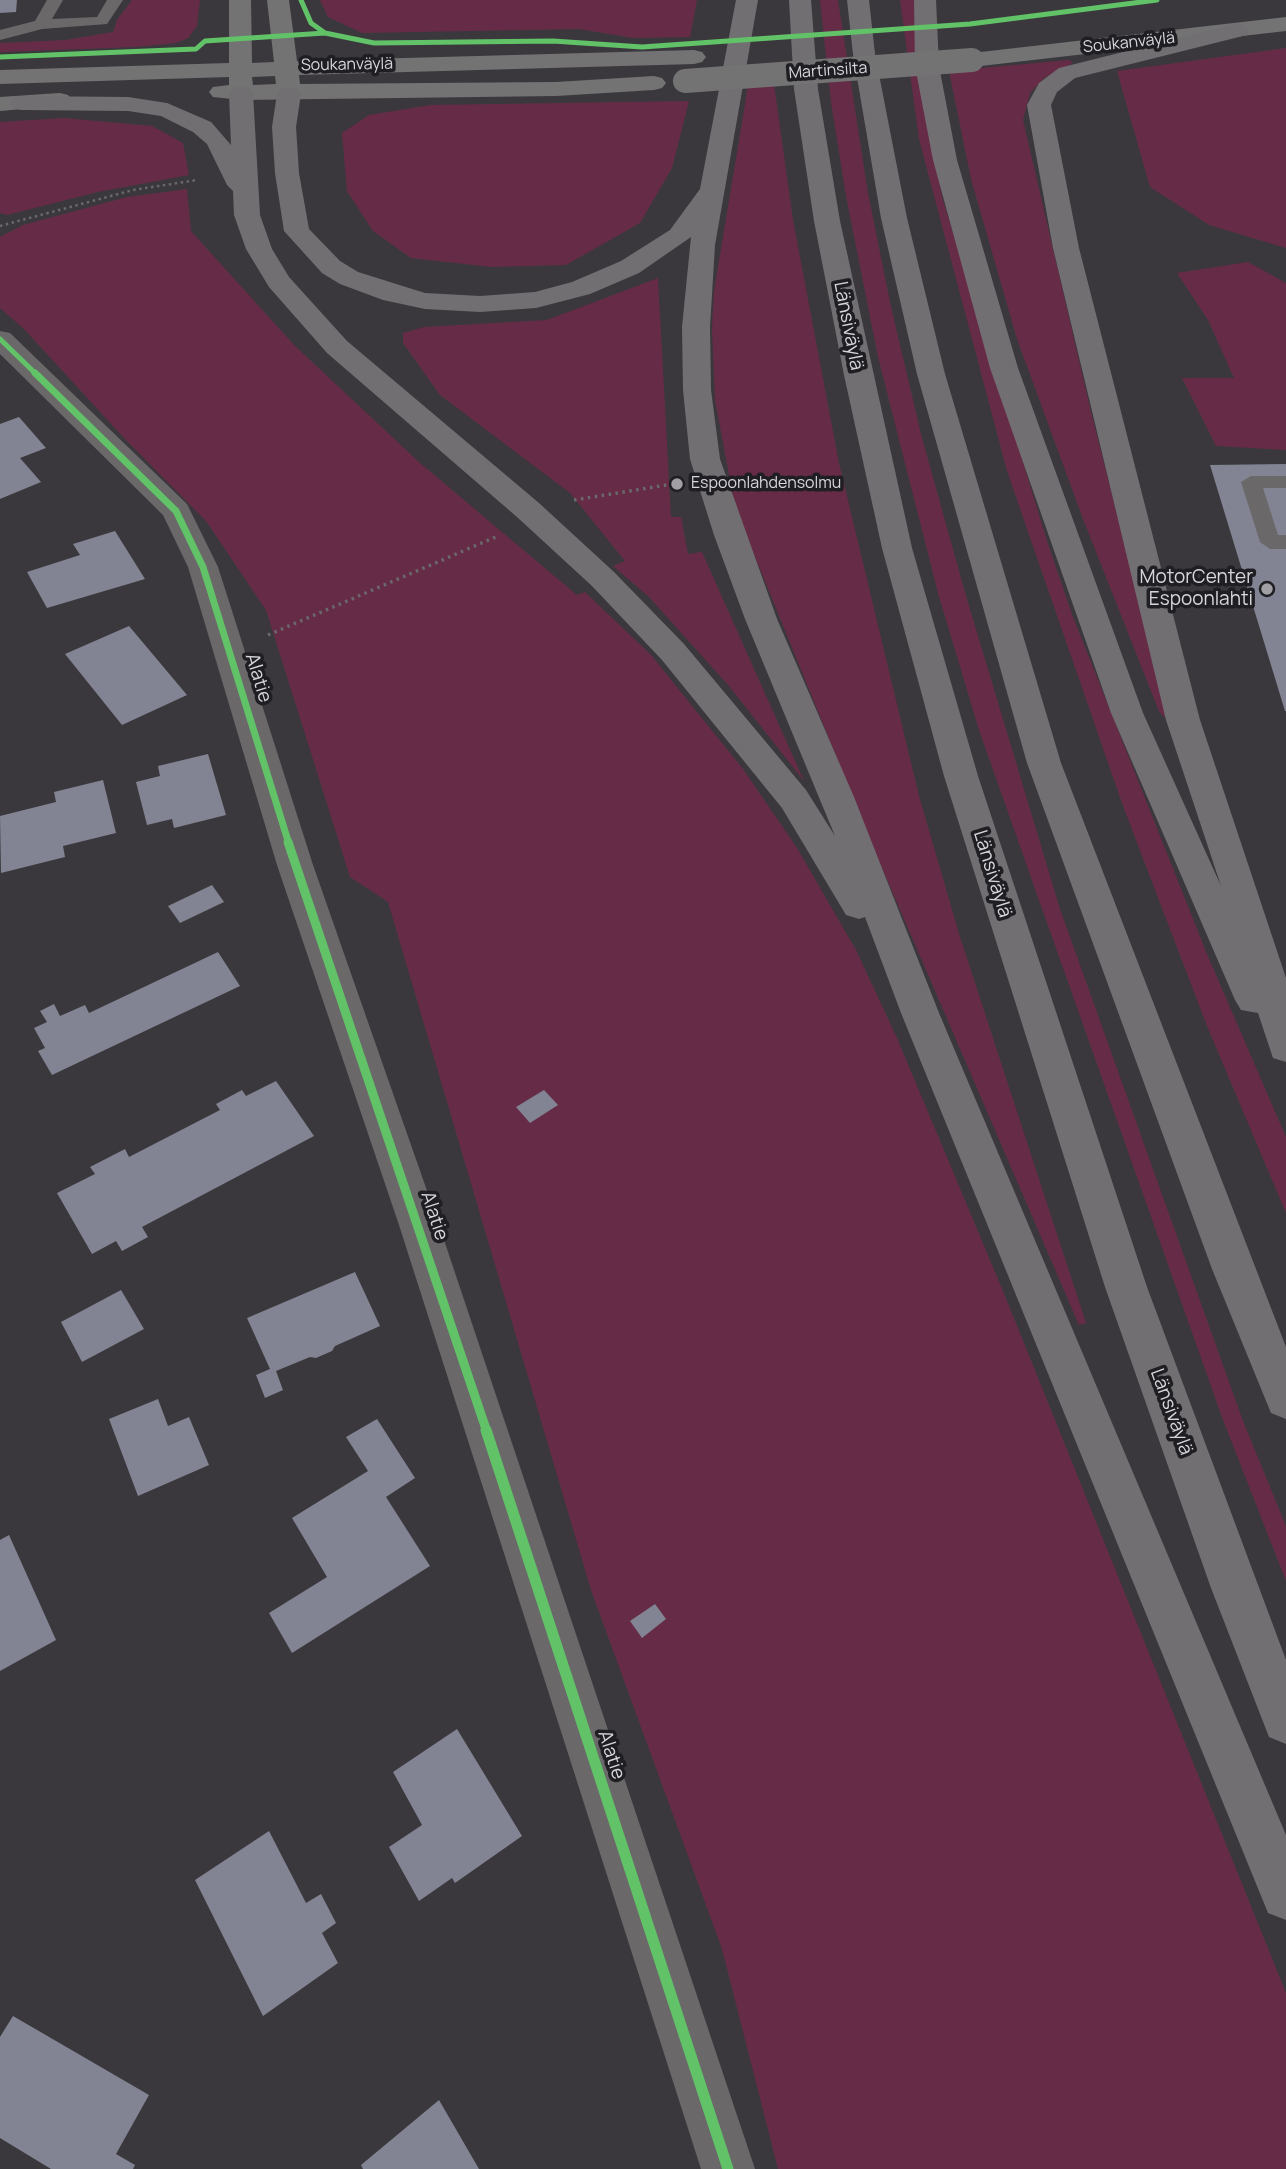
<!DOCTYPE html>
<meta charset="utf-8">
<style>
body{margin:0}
canvas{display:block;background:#3a383c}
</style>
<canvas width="1286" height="2169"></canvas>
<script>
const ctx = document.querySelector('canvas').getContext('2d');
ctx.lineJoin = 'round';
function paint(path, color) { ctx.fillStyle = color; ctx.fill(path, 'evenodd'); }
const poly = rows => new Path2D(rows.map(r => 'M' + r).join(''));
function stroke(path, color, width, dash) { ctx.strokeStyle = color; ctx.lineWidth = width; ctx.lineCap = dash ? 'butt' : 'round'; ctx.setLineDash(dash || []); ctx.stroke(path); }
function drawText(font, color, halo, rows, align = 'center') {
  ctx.font = font + ' Manrope,sans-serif'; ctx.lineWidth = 7; ctx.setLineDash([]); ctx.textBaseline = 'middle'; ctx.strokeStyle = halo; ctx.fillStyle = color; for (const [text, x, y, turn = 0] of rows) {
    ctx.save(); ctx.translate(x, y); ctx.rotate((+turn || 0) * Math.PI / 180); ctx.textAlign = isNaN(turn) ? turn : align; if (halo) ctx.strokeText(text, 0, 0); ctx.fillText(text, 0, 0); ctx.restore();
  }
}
paint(poly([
 [132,0,200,0,197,26,188,38,176,43,136,47,0,52,0,43,66,40,113,32,117,20],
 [320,0,697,0,690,37,633,38,579,29,362,33,328,17],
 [820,0,838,0,868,193,891,307,922,438,966,596,1060,909,1243,1421,1286,1526,1286,1581,1223,1420,1040,903,979,730,938,593,878,357,846,196,831,102],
 [900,0,914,0,919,76,942,197,1048,544,1073,617,1207,954,1286,1137,1286,1213,1207,1026,1123,806,1007,471,919,139],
 [1286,48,1286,248,1209,225,1150,187,1117,71],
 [1069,60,1073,63,1044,78,1030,93,1023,120,1091,412,1167,713,1164,717,1159,711,1083,519,1017,339,971,179,949,71],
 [774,84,793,220,839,463,919,796,960,937,1086,1323,1079,1325,876,854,749,542,733,496,715,400,712,329,714,291,748,86],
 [689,101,672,168,640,223,566,265,491,267,411,258,373,231,347,191,342,133,369,115,431,105],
 [64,118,152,126,183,143,189,175,98,192,7,215,0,213,0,122],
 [187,189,191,231,294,345,420,463,577,595,585,592,651,655,743,769,797,848,856,950,897,1038,1003,1291,1286,1993,1286,2169,778,2169,722,1949,591,1590,388,902,350,877,266,610,206,521,124,438,24,329,0,308,0,237,23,225,127,197],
 [1248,262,1286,283,1286,450,1216,446,1182,378,1234,378,1208,320,1177,273],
 [658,278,671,517,681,517,688,554,702,552,804,781,729,686,649,597,613,566,625,561,570,493,440,395,403,343,403,333,424,327,547,320]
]), '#662c47');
paint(poly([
 [0,0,17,0,16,12,0,13],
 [19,417,46,448,20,458,41,482,0,499,0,424],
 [1286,464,1286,711,1285,711,1210,465],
 [115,531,145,579,47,608,27,572,80,555,73,544],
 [129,626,187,695,122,725,65,654],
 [208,754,226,815,174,828,172,819,147,825,136,782,160,776,158,766],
 [103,780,116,833,63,846,65,857,1,873,0,816,56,802,54,792],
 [212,885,224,902,180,923,168,906],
 [218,952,240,986,52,1075,38,1051,45,1048,34,1028,47,1022,40,1011,54,1004,60,1016,85,1005,89,1013],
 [276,1081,314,1136,142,1227,148,1237,122,1251,116,1241,92,1254,57,1193,95,1174,90,1167,125,1149,129,1157,220,1110,216,1104,242,1090,246,1096],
 [544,1090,558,1105,530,1123,516,1107],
 [355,1272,380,1326,335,1346,332,1351,316,1358,310,1357,276,1371,283,1390,265,1398,256,1375,270,1369,247,1318],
 [121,1290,144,1329,82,1362,61,1322],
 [158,1399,168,1426,189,1417,209,1465,138,1496,109,1419],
 [377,1419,415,1478,386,1497,430,1566,292,1653,269,1613,327,1577,292,1518,368,1471,346,1437],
 [9,1535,56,1640,0,1671,0,1540],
 [655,1604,666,1619,642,1638,630,1621],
 [457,1729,522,1836,455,1883,452,1878,419,1901,389,1847,422,1825,393,1772],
 [269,1831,306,1903,321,1894,336,1923,322,1933,338,1963,263,2016,195,1880],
 [13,2016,149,2095,116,2154,135,2165,133,2169,51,2169,0,2138,0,2037],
 [439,2100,479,2169,363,2169,361,2165]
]), '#828393');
stroke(poly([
 [0,226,133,190,197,180]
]), '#6a686a', 2.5, [2.5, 3.5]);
stroke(poly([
 [574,500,673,484],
 [268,635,498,536]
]), '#6a686a', 3.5, [2.5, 4.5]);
paint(poly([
 [47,0,63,0,52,19,97,17,107,0,123,0,107,24,42,29,0,40,0,30,35,21,47,0],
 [1251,476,1286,476,1286,488,1263,488,1278,535,1286,535,1286,549,1270,549,1260,542,1241,482,1251,476]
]), '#6a6869');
paint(poly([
 [0,331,10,333,187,504,218,567,313,865,439,1225,755,2169,701,2169,399,1225,277,865,188,567,163,515,0,354,0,331]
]), '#6a6869');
paint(poly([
 [229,0,251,0,252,63,274,62,267,0,289,0,297,61,694,50,702,52,706,57,702,62,694,64,299,75,300,84,556,82,654,76,662,78,666,83,662,88,654,90,556,96,241,100,213,97,209,92,213,87,229,85,229,77,0,84,0,70,229,63,229,0],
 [275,76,276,84,253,85,252,77,275,76],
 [1286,17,1286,31,972,67,964,65,960,60,964,55,972,53,1286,17],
 [60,93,68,95,72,100,68,105,0,111,0,97,60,93]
]), '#747374');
paint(poly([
 [736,0,758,0,715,245,710,327,711,390,720,459,777,619,854,797,939,1013,1286,1835,1286,1920,1268,1913,901,1013,865,917,859,919,846,915,782,808,662,660,592,586,517,517,327,353,269,287,246,249,234,215,233,191,227,185,207,144,193,132,161,116,128,111,21,110,13,108,9,103,13,98,21,96,128,97,167,103,211,122,231,145,229,93,233,88,241,86,249,88,253,93,260,215,272,249,289,277,347,341,539,503,614,572,684,644,806,790,835,836,745,619,714,535,690,459,683,390,682,327,691,237,639,273,590,294,536,308,480,312,425,309,383,300,340,284,322,273,284,231,275,173,272,127,277,94,281,89,289,87,297,89,301,94,296,127,299,173,309,229,340,261,358,272,425,293,480,296,535,292,572,282,621,261,670,230,700,189,736,0],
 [789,0,811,0,818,89,840,221,912,548,978,776,1147,1287,1286,1660,1286,1744,1269,1737,1211,1588,1105,1287,944,776,882,548,844,375,814,221,794,89,789,0],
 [847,0,869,0,875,54,907,218,945,374,1061,763,1286,1347,1286,1419,1271,1413,1212,1269,1027,763,917,374,881,218,853,54,847,0],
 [914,0,936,0,939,66,957,160,1018,368,1143,713,1221,886,1166,720,1053,248,1027,105,1039,83,1059,68,1239,23,1250,30,1247,35,1075,78,1057,92,1051,105,1079,248,1200,720,1286,978,1286,1062,1273,1058,1258,1013,1241,1010,1235,1000,1111,713,990,368,933,160,915,66,914,0]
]), '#716f72');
stroke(poly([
 [685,81,972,60]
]), '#747374', 24);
stroke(poly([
 [301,0,311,23,325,33,374,43,553,41,642,47,970,24,1157,0],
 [0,57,196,49,205,41,325,33],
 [0,339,37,375]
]), '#61c268', 5);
stroke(poly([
 [35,373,176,511,203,567,289,844]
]), '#61c268', 7);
stroke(poly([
 [288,842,487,1432]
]), '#61c268', 9);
stroke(poly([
 [486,1430,728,2169]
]), '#61c268', 11);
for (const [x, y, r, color] of [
 [677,484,7,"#a19fa4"],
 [1267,589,7,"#a19fa4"]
]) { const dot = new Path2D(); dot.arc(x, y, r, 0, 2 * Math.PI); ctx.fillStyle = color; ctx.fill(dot); stroke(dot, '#1f1e22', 2.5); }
drawText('16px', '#d8d6dc', '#1f1e22', [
 ["Soukanväylä",1129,43,-6],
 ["Soukanväylä",347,65,-1],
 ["Martinsilta",828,71,-4]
]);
drawText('16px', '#d8d6dc', '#1f1e22', [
 ["Espoonlahdensolmu",691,484]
], 'left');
drawText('19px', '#d8d6dc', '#1f1e22', [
 ["Länsiväylä",848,326,79],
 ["Alatie",258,678,73],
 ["Länsiväylä",992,874,73],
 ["Alatie",434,1216,72],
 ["Länsiväylä",1171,1412,70],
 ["Alatie",611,1755,72]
]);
drawText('19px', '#d8d6dc', '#1f1e22', [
 ["MotorCenter",1253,578],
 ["Espoonlahti",1253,600]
], 'right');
</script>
